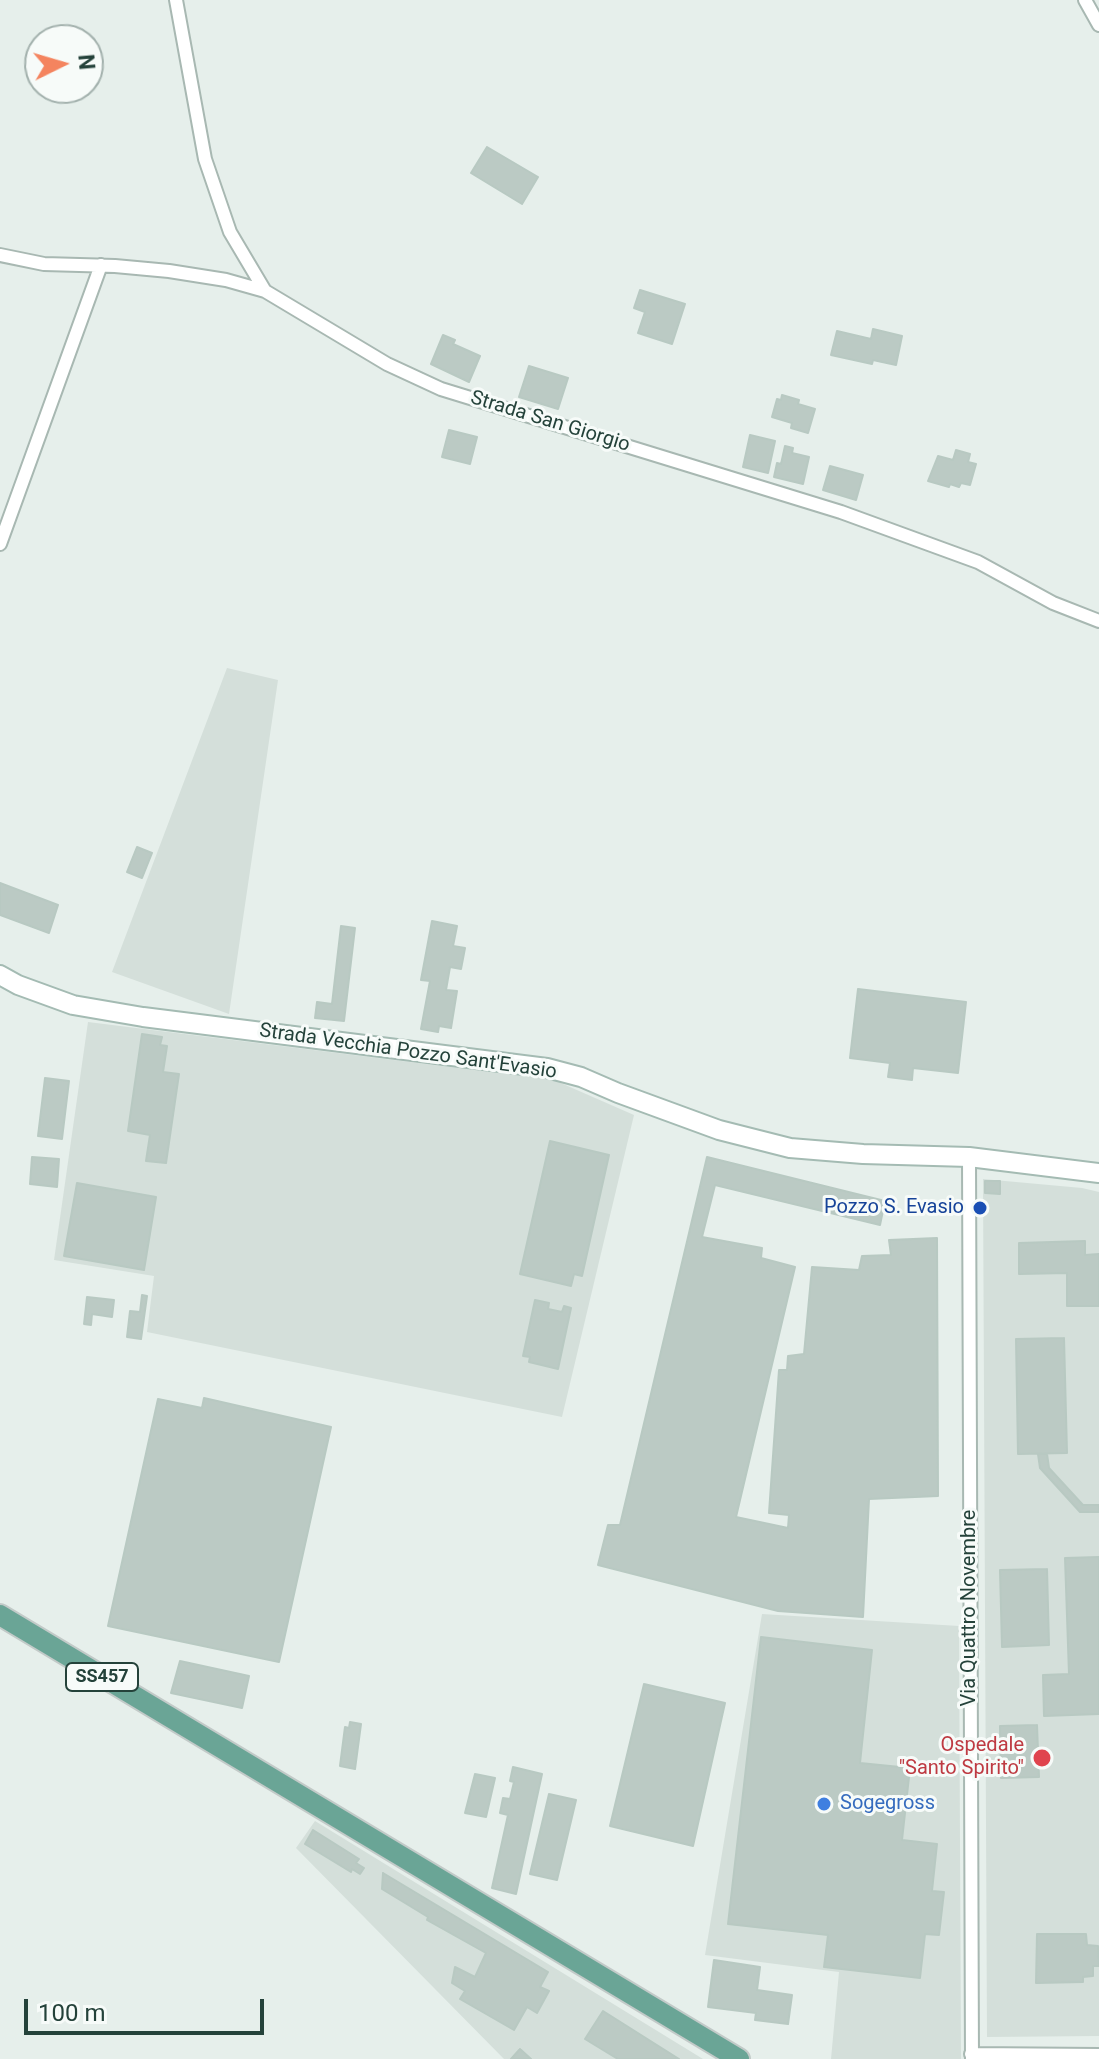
<!DOCTYPE html>
<style>
body{margin:0}
#map{position:relative;width:1099px;height:2059px;overflow:hidden;background:#e6efeb;font-family:Roboto,sans-serif}
canvas{display:block}
.north{position:absolute;left:24px;top:24px;width:80px;height:80px;box-sizing:border-box;background:#f7fbf9;border:2px solid #a3b1ad;border-radius:50%;rotate:85deg;font-size:22px;font-weight:700;line-height:32px;text-align:center;color:#24423a}
.north::after{content:'';display:block;margin:auto;width:28px;height:36px;background:#f4845f;clip-path:polygon(50% 0,100% 100%,50% 72%,0 100%)}
.scale{position:absolute;left:24px;top:1999px;width:240px;height:36px;box-sizing:border-box;border:4px solid #24423a;border-top:0;padding-left:10px;font-size:24px;line-height:28px;white-space:nowrap;color:#24423a;-webkit-text-stroke:6px #f7fbf9;paint-order:stroke}
</style>
<div id="map">
<canvas width="1099" height="2059"></canvas>
<div class="north">N</div>
<div class="scale">100 m</div>
</div>
<script>
const ctx = document.querySelector('canvas').getContext('2d');
ctx.lineJoin = 'round';
function paint(path, color) { ctx.fillStyle = color; ctx.fill(path, 'evenodd'); }
const poly = rows => new Path2D(rows.map(r => 'M' + r).join(''));
function stroke(path, color, width, dash) { ctx.strokeStyle = color; ctx.lineWidth = width; ctx.lineCap = dash ? 'butt' : 'round'; ctx.setLineDash(dash || []); ctx.stroke(path); }
function drawText(font, color, halo, rows, align = 'center') {
  ctx.font = font + ' Roboto,sans-serif'; ctx.lineWidth = 6; ctx.setLineDash([]); ctx.textBaseline = 'middle'; ctx.strokeStyle = halo; ctx.fillStyle = color; for (const [text, x, y, turn = 0] of rows) {
    ctx.save(); ctx.translate(x, y); ctx.rotate((+turn || 0) * Math.PI / 180); ctx.textAlign = isNaN(turn) ? turn : align; if (halo) ctx.strokeText(text, 0, 0); ctx.fillText(text, 0, 0); ctx.restore();
  }
}
paint(poly([
 [227,668,278,680,229,1014,112,972],
 [88,1022,554,1080,634,1115,562,1417,147,1332,154,1276,54,1260],
 [983,1179,1082,1188,1099,1192,1099,2036,987,2037],
 [762,1614,959,1626,961,2059,831,2059,839,1972,705,1955],
 [315,1821,703,2059,504,2059,296,1848]
]), '#d4dfda');
const building = poly([
 [487,147,538,177,522,204,471,173,487,147],
 [640,290,685,304,672,344,638,333,645,312,634,308,640,290],
 [873,329,902,336,896,365,873,360,872,364,831,355,837,331,871,339,873,329],
 [443,335,455,340,453,344,480,356,469,382,431,364,443,335],
 [529,366,568,378,558,409,519,397,529,366],
 [782,395,799,400,798,404,815,409,808,433,791,428,792,423,772,417,777,399,781,400,782,395],
 [449,430,477,437,470,464,442,457,449,430],
 [750,435,775,441,768,473,743,467,750,435],
 [785,446,793,448,792,453,809,457,803,484,774,477,777,463,781,464,785,446],
 [956,450,970,454,968,462,976,464,970,485,961,483,959,487,950,484,949,487,928,481,938,456,953,460,956,450],
 [830,466,863,475,856,500,823,490,830,466],
 [137,847,152,853,142,878,127,872,137,847],
 [0,883,58,905,49,933,0,915,0,883],
 [432,921,457,926,453,946,465,948,461,969,450,967,446,990,457,991,451,1028,439,1026,438,1032,421,1029,430,981,421,980,432,921],
 [341,926,355,928,344,1021,315,1018,317,1002,332,1004,341,926],
 [858,989,966,1002,958,1073,913,1068,912,1080,888,1077,890,1063,850,1058,858,989],
 [142,1034,162,1037,160,1045,167,1046,163,1072,179,1074,166,1163,146,1161,150,1135,128,1131,142,1034],
 [45,1078,69,1081,62,1139,38,1136,45,1078],
 [550,1141,609,1155,582,1276,574,1274,571,1286,520,1274,550,1141],
 [32,1157,59,1159,57,1187,30,1184,32,1157],
 [707,1157,885,1201,880,1225,715,1185,702,1237,762,1248,761,1258,795,1267,736,1517,788,1528,789,1515,769,1513,779,1370,787,1370,788,1356,804,1354,812,1267,859,1270,862,1256,891,1255,889,1240,937,1238,938,1496,869,1499,863,1617,778,1611,598,1565,608,1525,620,1525,707,1157],
 [985,1181,1000,1181,1000,1194,985,1193,985,1181],
 [77,1183,156,1197,144,1270,64,1256,77,1183],
 [1085,1241,1085,1255,1099,1254,1099,1306,1067,1306,1067,1273,1019,1274,1019,1243,1085,1241],
 [142,1295,147,1296,141,1339,127,1337,130,1311,140,1312,142,1295],
 [87,1297,114,1300,112,1317,92,1314,91,1325,84,1324,87,1297],
 [535,1300,549,1303,548,1309,562,1312,564,1306,571,1308,558,1369,529,1362,530,1357,523,1356,535,1300],
 [1064,1338,1067,1453,1018,1454,1016,1339,1064,1338],
 [204,1398,331,1427,279,1662,108,1626,158,1399,202,1408,204,1398],
 [1038,1454,1047,1454,1049,1468,1083,1505,1099,1505,1099,1512,1080,1512,1040,1468,1038,1454],
 [1099,1557,1099,1714,1044,1716,1043,1675,1069,1674,1065,1558,1099,1557],
 [1047,1569,1049,1645,1002,1647,1000,1570,1047,1569],
 [761,1637,872,1650,860,1763,910,1768,902,1840,937,1844,932,1891,944,1892,939,1935,925,1934,920,1978,824,1967,828,1935,728,1924,761,1637],
 [180,1661,249,1676,242,1708,171,1693,180,1661],
 [644,1684,725,1703,693,1846,610,1826,644,1684],
 [350,1722,361,1724,355,1769,340,1766,345,1727,349,1728,350,1722],
 [1037,1725,1039,1777,1001,1778,1000,1726,1037,1725],
 [513,1767,542,1774,516,1894,492,1888,508,1815,500,1813,503,1798,510,1799,514,1782,510,1781,513,1767],
 [475,1774,495,1778,486,1817,465,1813,475,1774],
 [549,1794,576,1800,557,1880,530,1874,549,1794],
 [313,1830,359,1859,356,1863,364,1868,360,1874,352,1869,351,1872,305,1844,313,1830],
 [383,1873,548,1972,540,1987,549,1991,537,2013,527,2007,514,2030,460,1999,465,1991,452,1983,455,1967,475,1977,486,1953,427,1920,428,1917,382,1889,383,1873],
 [1037,1934,1086,1934,1087,1945,1098,1946,1099,1966,1093,1966,1093,1976,1083,1977,1083,1982,1036,1983,1037,1934],
 [714,1960,760,1967,757,1990,792,1995,788,2024,755,2020,756,2013,708,2007,714,1960],
 [603,2011,679,2059,618,2059,585,2039,603,2011],
 [520,2049,531,2059,511,2059,520,2049]
]);
paint(building, '#bbcac4');
stroke(building, '#b8c9c2', 2);
const street = poly([
 [176,0,205,159,230,232,265,291],
 [1085,0,1099,25],
 [0,255,44,264,115,266,169,271,226,280,265,291,387,364,441,389,841,512,978,562,1053,603,1099,621],
 [0,544,101,265],
 [969,1157,972,2059],
 [971,2054,1099,2055]
]);
const secondary = poly([
 [0,975,18,985,73,1005,143,1017,547,1068,581,1077,618,1093,719,1130,790,1148,863,1154,969,1157,1099,1173]
]);
const primary = poly([
 [0,1615,739,2059]
]);
stroke(street, '#a8b8b2', 16);
stroke(secondary, '#a4bbb3', 22);
stroke(primary, '#c2cac8', 24);
stroke(street, '#fff', 12);
stroke(secondary, '#fff', 18);
stroke(primary, '#6aa596', 20);
for (const [x, y, r, color] of [
 [980,1208,8,"#1a4fb4"],
 [1042,1758,10,"#e0444e"],
 [824,1804,8,"#3f7fe0"]
]) { const dot = new Path2D(); dot.arc(x, y, r, 0, 2 * Math.PI); ctx.fillStyle = color; ctx.fill(dot); stroke(dot, '#f7fbf9', 3); }
for (const [x, y, w] of [
 [102,1677,72]
]) { const box = new Path2D(); box.roundRect(x - w / 2, y - 14, w, 28, 6); ctx.fillStyle = '#f7fbf9'; ctx.fill(box); stroke(box, '#24423a', 2); }
drawText('bold 18px', '#24423a', null, [
 ["SS457",102,1677]
]);
drawText('20px', '#24423a', '#f7fbf9', [
 ["Strada San Giorgio",550,422,17],
 ["Strada Vecchia Pozzo Sant'Evasio",408,1052,8],
 ["Via Quattro Novembre",970,1608,-90]
]);
drawText('20px', '#164399', '#f7fbf9', [
 ["Pozzo S. Evasio",964,1208]
], 'right');
drawText('20px', '#be3a42', '#f7fbf9', [
 ["Ospedale",1024,1746],
 ["\"Santo Spirito\"",1024,1769]
], 'right');
drawText('20px', '#366cbe', '#f7fbf9', [
 ["Sogegross",840,1804]
], 'left');
</script>
